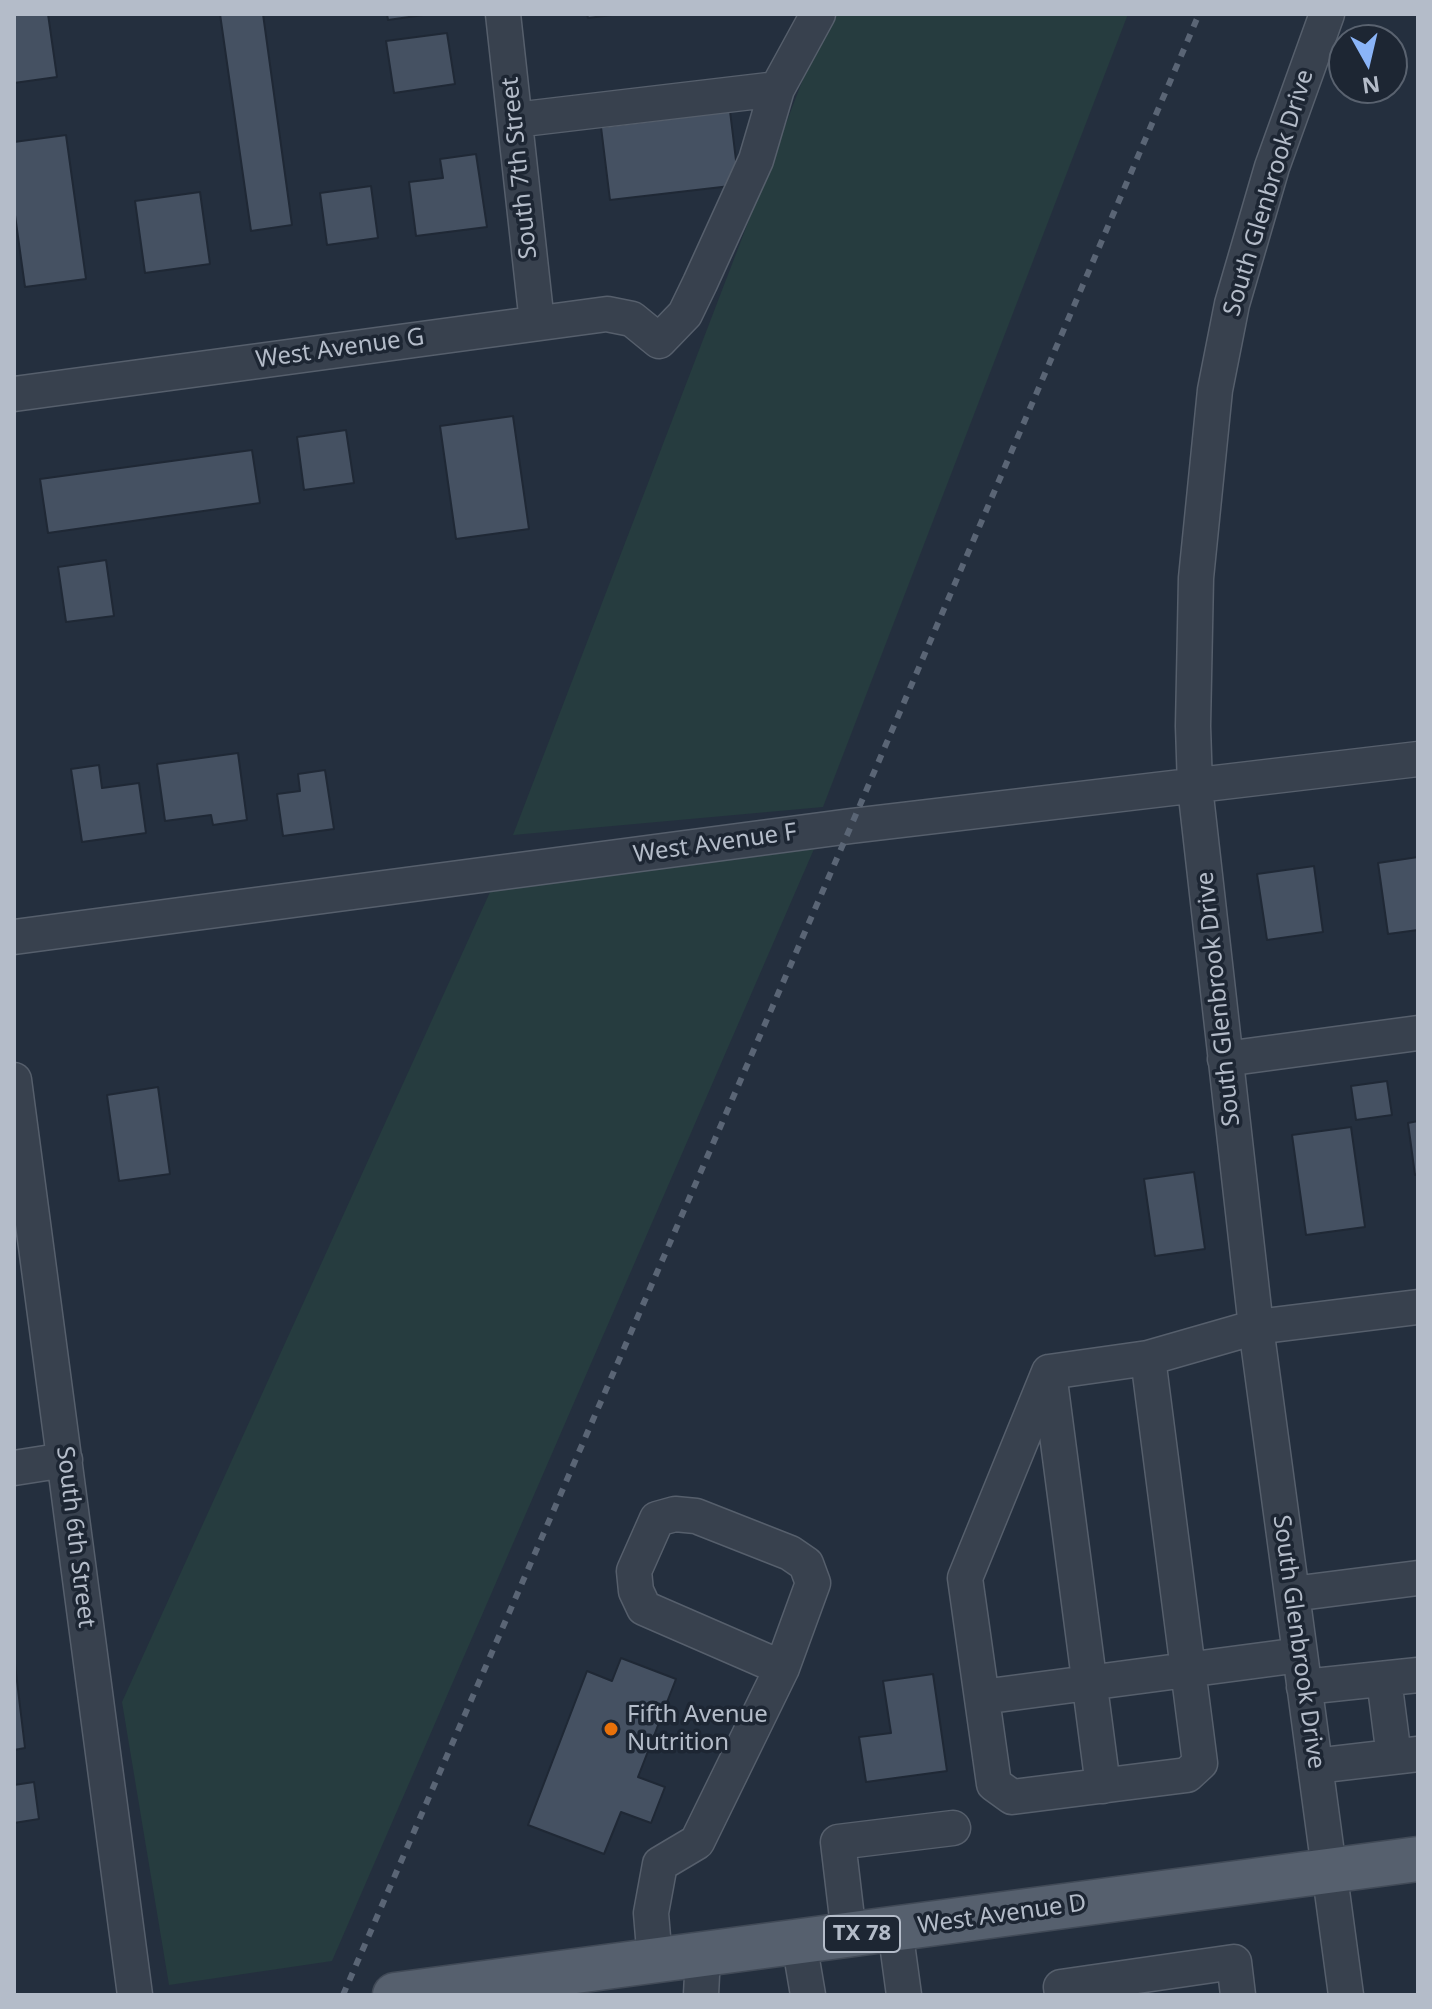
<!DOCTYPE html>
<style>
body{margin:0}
#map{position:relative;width:1432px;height:2009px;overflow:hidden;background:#242f3e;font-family:"Noto Sans",sans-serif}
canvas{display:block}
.frame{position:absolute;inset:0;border:16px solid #b4bcc9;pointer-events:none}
.north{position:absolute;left:1328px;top:24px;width:80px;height:80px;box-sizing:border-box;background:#1d2633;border:2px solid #59626f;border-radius:50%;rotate:172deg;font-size:22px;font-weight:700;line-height:32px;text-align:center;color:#b4bcc9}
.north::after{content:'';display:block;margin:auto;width:28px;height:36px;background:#8ab4f8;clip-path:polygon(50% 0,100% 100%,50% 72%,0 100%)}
</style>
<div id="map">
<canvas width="1432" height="2009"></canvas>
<div class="frame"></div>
<div class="north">N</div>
</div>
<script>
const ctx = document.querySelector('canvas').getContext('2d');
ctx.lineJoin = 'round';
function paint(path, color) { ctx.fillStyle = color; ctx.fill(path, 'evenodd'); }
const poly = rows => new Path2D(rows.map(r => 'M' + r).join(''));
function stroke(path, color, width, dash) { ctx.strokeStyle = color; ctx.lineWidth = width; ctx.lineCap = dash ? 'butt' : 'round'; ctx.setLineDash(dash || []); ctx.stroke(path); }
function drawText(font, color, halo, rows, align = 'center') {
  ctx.font = font + ' "Noto Sans",sans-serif'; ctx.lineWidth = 7; ctx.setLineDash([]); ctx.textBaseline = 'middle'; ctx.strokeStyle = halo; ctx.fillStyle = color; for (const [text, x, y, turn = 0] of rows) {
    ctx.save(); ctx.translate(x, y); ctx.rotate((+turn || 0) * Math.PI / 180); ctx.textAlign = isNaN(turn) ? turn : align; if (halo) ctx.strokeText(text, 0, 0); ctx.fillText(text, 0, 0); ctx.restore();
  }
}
paint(poly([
 [828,14,1128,14,823,807,513,835],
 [814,849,332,1961,169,1985,122,1702,491,890]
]), '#263c3f');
const building = poly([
 [14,14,48,14,57,77,14,83,14,14],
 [220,14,263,14,292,225,251,231,220,14],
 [387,14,430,14,388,20,387,14],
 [587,14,620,14,588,18,587,14],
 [447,33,455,84,394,93,386,41,447,33],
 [730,111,739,185,610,200,601,127,730,111],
 [66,135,86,279,25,287,14,208,14,142,66,135],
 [476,154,487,227,416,236,409,182,443,178,440,159,476,154],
 [371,186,378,238,327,245,320,193,371,186],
 [200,192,210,264,145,273,135,201,200,192],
 [513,416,529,529,456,539,440,426,513,416],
 [346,430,354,483,304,490,297,437,346,430],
 [252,450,260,503,48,533,40,479,252,450],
 [106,560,114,616,66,622,58,567,106,560],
 [238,753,247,820,213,825,211,815,165,821,157,764,238,753],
 [99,765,102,788,139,783,146,833,82,842,71,769,99,765],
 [325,770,334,829,283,836,277,794,300,791,298,774,325,770],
 [1418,857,1418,930,1388,934,1378,863,1418,857],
 [1314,866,1323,932,1267,940,1257,874,1314,866],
 [1387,1081,1392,1115,1356,1120,1351,1086,1387,1081],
 [158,1087,170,1174,119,1181,107,1095,158,1087],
 [1418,1121,1418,1174,1415,1175,1408,1123,1418,1121],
 [1351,1127,1365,1227,1306,1235,1292,1135,1351,1127],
 [1194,1172,1205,1249,1155,1256,1144,1179,1194,1172],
 [14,1656,25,1748,14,1750,14,1656],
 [621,1658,676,1679,638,1777,665,1787,651,1823,621,1812,604,1854,528,1825,587,1671,612,1681,621,1658],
 [933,1674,947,1771,866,1782,859,1737,891,1733,883,1681,933,1674],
 [34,1782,39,1819,14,1823,14,1785,34,1782]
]);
paint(building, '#455162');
stroke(building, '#1f2835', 2);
const minor = poly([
 [503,14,537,323],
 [1327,14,1272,167,1232,304,1215,390,1196,578,1193,726,1195,787,1256,1327,1346,1995],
 [515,120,777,89,818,14],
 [14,394,607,314,632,319,659,341,685,314,700,283,756,160,777,89],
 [14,937,851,826,1418,759],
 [1225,1059,1418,1033],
 [14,1080,135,1995],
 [1049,1372,965,1578,994,1784,1012,1797,1187,1775,1200,1763,1148,1358],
 [1049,1372,1148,1358,1256,1327,1418,1307],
 [1049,1373,1103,1786],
 [14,1468,65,1460],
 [1292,1594,1418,1578],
 [1384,1679,1394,1757],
 [1304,1687,1418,1675],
 [982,1697,1300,1655],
 [1315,1766,1418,1754],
 [895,1929,904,1995],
 [849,1935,838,1842,953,1828],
 [799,1942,808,1995],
 [655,1961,651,1913,660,1864,697,1842,782,1668,813,1583,806,1564,790,1553,696,1516,675,1514,657,1519,634,1571,636,1591,644,1608,782,1668],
 [701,1995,703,1955],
 [1062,1995,1061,1987,1234,1962,1238,1995]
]);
const major = poly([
 [395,1995,1418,1859]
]);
stroke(minor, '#565f6c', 37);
stroke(major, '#414a57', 47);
stroke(minor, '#38414e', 34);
stroke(major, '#56606e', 44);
stroke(poly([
 [343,1995,851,826,1199,14]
]), '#5a6575', 6, [8, 8]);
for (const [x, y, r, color] of [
 [611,1729,8,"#e8710a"]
]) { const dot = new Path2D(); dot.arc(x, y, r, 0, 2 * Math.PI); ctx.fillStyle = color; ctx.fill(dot); stroke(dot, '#1d2633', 3); }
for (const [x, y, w] of [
 [862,1934,76]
]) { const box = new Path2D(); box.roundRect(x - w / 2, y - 18, w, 36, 6); ctx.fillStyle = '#1d2633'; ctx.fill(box); stroke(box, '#b4bcc9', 2); }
drawText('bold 22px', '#b4bcc9', null, [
 ["TX 78",862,1934]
]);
drawText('24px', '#b4bcc9', '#1d2633', [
 ["South 7th Street",520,168,-96],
 ["South Glenbrook Drive",1269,193,-73],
 ["West Avenue G",340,349,-8],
 ["West Avenue F",715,844,-8],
 ["South Glenbrook Drive",1219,999,-96],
 ["South 6th Street",75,1537,83],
 ["South Glenbrook Drive",1298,1642,82],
 ["West Avenue D",1002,1915,-8]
]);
drawText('24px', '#b4bcc9', '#1d2633', [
 ["Fifth Avenue",627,1715],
 ["Nutrition",627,1743]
], 'left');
</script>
